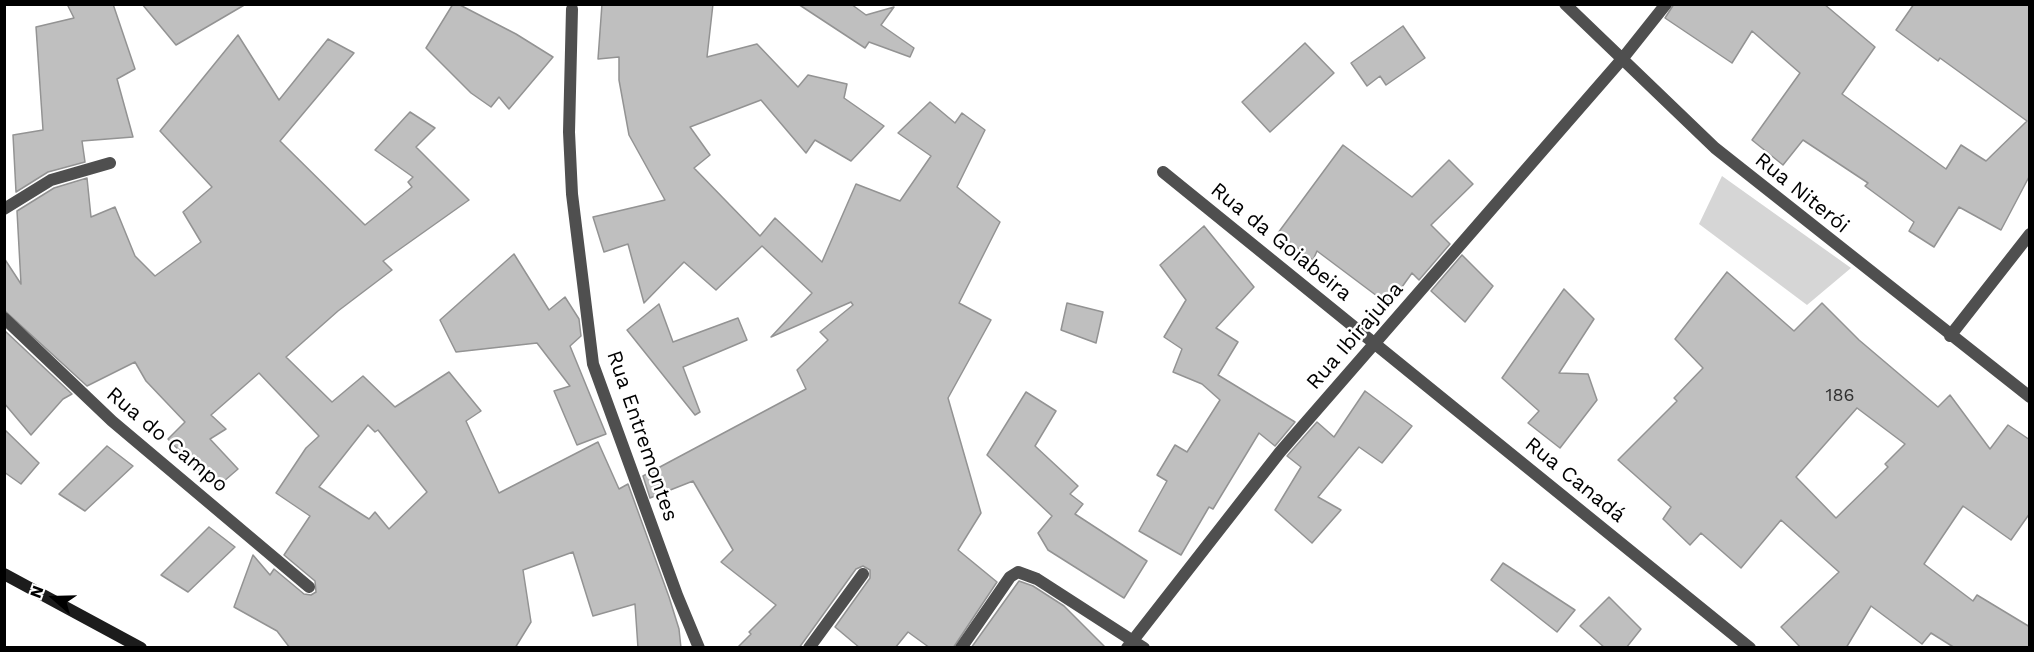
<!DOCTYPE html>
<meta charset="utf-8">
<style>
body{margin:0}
#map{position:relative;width:2034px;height:652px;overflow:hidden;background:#fff;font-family:"Work Sans",sans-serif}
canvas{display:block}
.frame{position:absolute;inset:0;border:6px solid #000;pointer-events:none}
.north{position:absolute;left:24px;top:568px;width:60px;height:60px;-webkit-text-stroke:4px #fff;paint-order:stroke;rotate:290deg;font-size:16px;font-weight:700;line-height:24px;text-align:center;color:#000}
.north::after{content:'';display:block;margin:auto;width:21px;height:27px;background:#000;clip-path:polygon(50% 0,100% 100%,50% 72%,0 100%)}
</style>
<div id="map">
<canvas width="2034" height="652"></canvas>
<div class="frame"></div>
<div class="north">N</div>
</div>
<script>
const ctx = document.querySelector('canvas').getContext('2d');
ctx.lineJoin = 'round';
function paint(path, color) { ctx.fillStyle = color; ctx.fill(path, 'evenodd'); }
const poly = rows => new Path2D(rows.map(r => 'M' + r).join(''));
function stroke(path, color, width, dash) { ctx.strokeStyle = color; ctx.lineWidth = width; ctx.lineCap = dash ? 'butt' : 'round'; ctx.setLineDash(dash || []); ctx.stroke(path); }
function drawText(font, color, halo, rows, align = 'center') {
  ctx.font = font + ' "Work Sans",sans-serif'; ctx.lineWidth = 5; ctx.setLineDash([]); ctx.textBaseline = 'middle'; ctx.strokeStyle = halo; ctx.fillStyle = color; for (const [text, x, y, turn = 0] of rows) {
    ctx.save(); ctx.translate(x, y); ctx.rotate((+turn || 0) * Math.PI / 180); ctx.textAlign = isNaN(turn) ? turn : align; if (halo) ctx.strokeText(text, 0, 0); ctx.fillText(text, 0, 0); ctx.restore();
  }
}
paint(poly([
 [1722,176,1851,268,1807,305,1699,224]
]), '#d6d6d6');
const building = poly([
 [67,4,113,4,135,69,117,79,133,137,82,141,85,162,48,172,16,192,13,135,43,130,36,27,74,18,67,4],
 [142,4,246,4,176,45,142,4],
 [453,4,458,4,516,34,553,57,509,109,499,97,491,107,471,93,426,48,453,4],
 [602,4,713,4,707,57,757,44,798,87,808,75,847,84,844,98,884,126,851,161,815,140,806,153,761,100,690,127,710,155,694,168,760,236,775,218,822,262,856,184,900,201,931,156,898,133,930,102,955,123,962,113,985,130,957,187,1000,222,959,303,991,320,948,398,981,513,958,550,997,582,953,648,930,648,908,632,895,648,860,648,835,627,870,578,870,570,863,566,856,569,799,648,737,648,751,634,749,632,776,605,721,562,733,550,693,481,650,498,643,476,806,389,797,370,828,340,820,332,853,305,851,302,771,337,812,293,762,246,716,290,684,262,644,303,628,244,604,252,593,217,665,200,629,135,619,80,619,57,598,59,602,4],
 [798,4,851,4,866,15,894,7,881,25,914,48,910,57,869,42,865,48,798,4],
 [1674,4,1824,4,1875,47,1842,94,1946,169,1961,145,1986,161,2027,121,1940,58,1938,61,1896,30,1914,4,2030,4,2030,175,2001,230,1959,207,1934,247,1909,231,1914,222,1865,186,1868,183,1803,140,1783,165,1752,140,1800,73,1752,31,1732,63,1665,18,1674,4],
 [1403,26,1425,58,1386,85,1380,76,1367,86,1351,63,1403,26],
 [238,35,279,100,328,39,354,53,280,141,365,225,412,187,408,182,413,177,375,150,410,112,435,128,416,147,469,200,383,261,392,270,338,311,286,357,332,402,363,376,395,407,449,372,481,411,466,421,499,493,598,442,619,489,628,484,669,597,679,629,681,648,638,648,635,604,593,616,573,552,523,570,531,622,515,648,290,648,277,631,234,607,253,555,270,575,274,569,304,594,311,595,316,592,315,581,284,555,310,516,276,493,306,448,319,436,259,373,211,415,226,429,210,439,238,469,216,488,168,439,185,422,146,381,135,362,87,386,4,310,4,258,21,284,17,211,54,188,87,178,91,217,115,207,135,256,155,276,201,242,183,212,212,187,160,131,238,35],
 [368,425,375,432,378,430,427,492,389,529,375,512,369,519,319,487,368,425],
 [1305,43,1334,73,1270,132,1242,102,1305,43],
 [1343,145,1412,197,1449,160,1473,184,1431,225,1450,244,1419,280,1412,273,1389,305,1317,251,1313,260,1278,233,1343,145],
 [1204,226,1254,287,1216,328,1238,342,1218,375,1295,422,1275,446,1259,433,1213,509,1209,507,1181,555,1139,531,1167,481,1157,475,1175,445,1187,452,1220,400,1202,384,1173,372,1182,349,1164,337,1186,300,1160,265,1204,226],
 [514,254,549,310,565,297,579,319,581,336,570,346,606,434,577,445,554,391,570,386,537,343,456,352,440,320,514,254],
 [1462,255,1493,286,1465,322,1431,291,1462,255],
 [1727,272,1794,331,1822,303,1859,340,1938,407,1950,395,1990,449,2008,425,2030,440,2030,513,2011,540,1963,506,1924,564,1973,601,1977,595,2030,627,2030,648,1955,648,1931,633,1922,644,1871,606,1846,648,1801,648,1781,627,1839,572,1781,520,1741,568,1701,533,1690,545,1663,519,1671,507,1618,460,1677,401,1674,398,1703,368,1675,339,1727,272],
 [1857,408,1905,444,1885,464,1888,467,1836,518,1796,477,1857,408],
 [1564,289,1594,319,1559,373,1588,374,1597,400,1560,448,1528,423,1539,411,1502,378,1564,289],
 [1067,303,1103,312,1096,343,1061,330,1067,303],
 [659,304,673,342,738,318,747,340,683,367,700,412,695,415,627,330,659,304],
 [4,330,72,394,63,399,31,435,4,403,4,330],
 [1365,391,1412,426,1382,463,1359,447,1318,497,1341,510,1312,543,1275,510,1301,467,1287,456,1317,422,1334,437,1365,391],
 [1026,392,1056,411,1035,446,1078,486,1070,494,1083,504,1075,514,1147,561,1124,598,1048,550,1038,533,1052,516,987,455,1026,392],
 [4,429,39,463,21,484,4,472,4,429],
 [107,446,133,466,85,511,59,494,107,446],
 [209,527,235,547,188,592,161,575,209,527],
 [1503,563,1575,610,1557,632,1491,580,1503,563],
 [1019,581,1033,586,1064,606,1106,648,971,648,1019,581],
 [1609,597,1641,629,1626,648,1605,648,1580,626,1609,597]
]);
paint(building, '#bfbfbf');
stroke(building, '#939393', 1.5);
stroke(poly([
 [1565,4,1715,148,2030,397],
 [572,9,569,132,572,194,593,364,677,595,699,648],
 [1163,172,1750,648],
 [4,209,51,180,110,163],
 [4,318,112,421,309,587],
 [1950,336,2030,234],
 [809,648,863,574],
 [961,648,1010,577,1018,572,1037,579,1144,648],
 [1127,648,1280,452,1623,58,1666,4]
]), '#4f4f4f', 12);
stroke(poly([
 [4,574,141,648]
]), '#1c1c1c', 12);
drawText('18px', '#303030', null, [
 ["186",1840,396]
]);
drawText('21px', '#000', '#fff', [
 ["Rua Niterói",1802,193,39],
 ["Rua da Goiabeira",1281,242,39],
 ["Rua Ibirajuba",1355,336,-49],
 ["Rua Entremontes",642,436,71],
 ["Rua do Campo",167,440,40],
 ["Rua Canadá",1575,480,39]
]);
</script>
